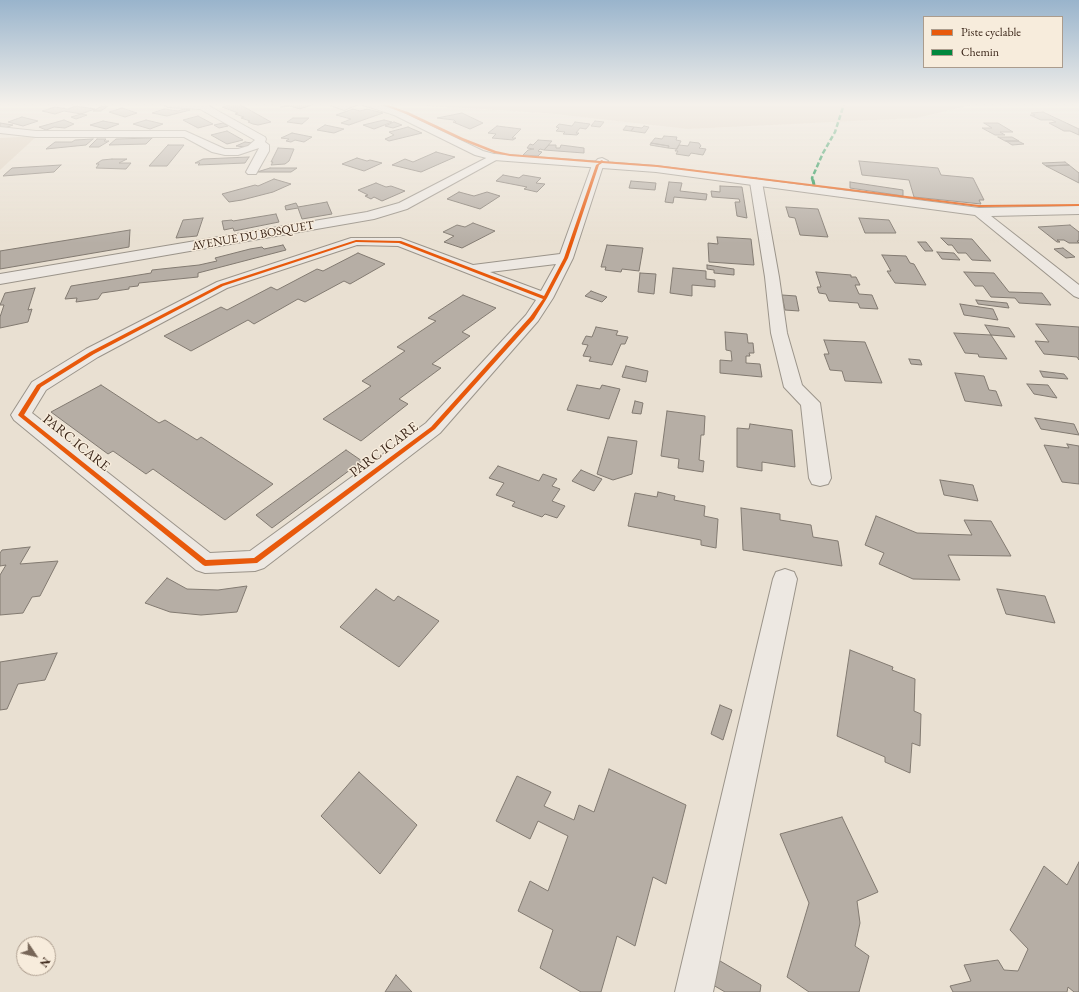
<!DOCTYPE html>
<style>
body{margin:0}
#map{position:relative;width:1079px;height:992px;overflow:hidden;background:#e9e0d2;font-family:"EB Garamond",serif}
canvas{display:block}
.legend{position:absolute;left:923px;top:16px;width:140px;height:52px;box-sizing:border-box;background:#f7ecdc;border:1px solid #ab9c8d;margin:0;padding:5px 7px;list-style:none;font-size:12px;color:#392417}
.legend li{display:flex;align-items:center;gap:8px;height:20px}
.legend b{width:20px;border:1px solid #ab9c8d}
.north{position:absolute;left:16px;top:936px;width:40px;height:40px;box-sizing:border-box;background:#f7ecdc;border:1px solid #ab9c8d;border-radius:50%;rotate:125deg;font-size:11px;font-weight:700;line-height:16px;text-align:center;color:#392417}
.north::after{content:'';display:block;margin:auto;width:14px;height:18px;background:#776658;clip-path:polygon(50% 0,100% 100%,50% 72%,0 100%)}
</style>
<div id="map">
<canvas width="1079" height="992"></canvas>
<ul class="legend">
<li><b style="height:5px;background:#e8590c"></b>Piste cyclable</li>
<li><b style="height:5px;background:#00873e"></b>Chemin</li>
</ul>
<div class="north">N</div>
</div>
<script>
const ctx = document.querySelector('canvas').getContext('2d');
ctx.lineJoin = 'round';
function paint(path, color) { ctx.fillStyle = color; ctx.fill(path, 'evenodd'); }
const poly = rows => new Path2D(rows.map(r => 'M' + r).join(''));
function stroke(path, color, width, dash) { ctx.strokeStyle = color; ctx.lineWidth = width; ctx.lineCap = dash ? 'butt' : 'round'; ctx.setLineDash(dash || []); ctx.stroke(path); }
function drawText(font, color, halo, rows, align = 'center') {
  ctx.font = font + ' "EB Garamond",serif'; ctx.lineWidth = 3; ctx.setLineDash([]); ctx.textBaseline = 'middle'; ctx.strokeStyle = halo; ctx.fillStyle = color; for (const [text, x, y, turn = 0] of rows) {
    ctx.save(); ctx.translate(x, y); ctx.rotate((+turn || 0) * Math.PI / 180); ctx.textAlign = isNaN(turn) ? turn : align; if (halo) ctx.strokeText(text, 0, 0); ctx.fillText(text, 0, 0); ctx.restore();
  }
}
paint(poly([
 [398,104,975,104,917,118,688,129,545,113],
 [37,136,0,170,0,138]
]), '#ddcfbd');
const building = poly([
 [231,104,239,104,271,122,258,125,253,124,248,122,250,121,241,118,244,117,235,114,238,113,222,107,231,104],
 [280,104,314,104,300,109,290,106,280,107,287,105,280,104],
 [76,106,95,109,81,114,64,111,55,114,42,111,55,107,68,109,76,106],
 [102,106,108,106,101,111,93,111,102,106],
 [122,108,137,113,125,117,109,112,122,108],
 [164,109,178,111,184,109,190,110,167,116,152,113,164,109],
 [353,109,360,111,367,109,383,113,349,125,341,123,351,119,336,115,353,109],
 [1043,112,1079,129,1079,135,1070,131,1064,131,1049,123,1056,122,1052,120,1041,120,1030,115,1035,115,1031,113,1043,112],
 [462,113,483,123,470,129,453,122,456,122,454,120,437,118,462,113],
 [81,114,87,115,76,119,71,117,81,114],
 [198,116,213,124,198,128,183,120,198,116],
 [22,117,38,121,23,126,8,122,22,117],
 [293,118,309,118,302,124,287,122,293,118],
 [64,120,74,124,65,128,54,127,46,130,39,127,64,120],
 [146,120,163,124,150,129,133,124,146,120],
 [384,120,392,122,374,129,363,125,384,120],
 [103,121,119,124,106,129,90,125,103,121],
 [595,121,604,122,600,127,591,126,595,121],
 [394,122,402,125,393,128,385,126,394,122],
 [575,122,590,124,586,129,580,128,576,133,579,133,577,135,563,134,565,132,556,131,559,128,556,127,559,124,572,126,575,122],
 [0,123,13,125,5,128,0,127,0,123],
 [223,123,228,126,219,128,214,125,223,123],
 [984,123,998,123,1013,132,1000,132,1005,135,995,135,982,128,992,128,984,123],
 [325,125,344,129,334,133,317,130,325,125],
 [497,126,521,129,512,138,516,138,513,140,492,138,496,134,488,133,497,126],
 [626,126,634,127,631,131,623,130,626,126],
 [644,126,649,127,645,133,631,131,634,127,642,128,644,126],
 [408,127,422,133,389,141,385,139,394,135,389,132,408,127],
 [227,131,243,140,227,144,211,135,227,131],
 [292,133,312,137,304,142,295,140,291,142,286,141,289,139,281,138,292,133],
 [664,136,677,137,676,140,681,141,677,149,668,148,669,146,651,143,655,138,662,139,664,136],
 [998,137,1012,137,1019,141,1005,141,998,137],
 [152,138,146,144,109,145,116,139,152,138],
 [93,139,86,145,46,149,55,142,72,142,75,140,93,139],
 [97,139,106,139,104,141,109,141,99,147,89,147,97,139],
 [538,140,552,141,544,150,540,149,538,151,542,152,538,156,523,155,528,150,534,149,527,148,530,144,533,145,538,140],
 [1006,141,1018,141,1024,144,1012,145,1006,141],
 [245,142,252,143,246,147,236,146,245,142],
 [690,142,699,143,701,146,699,148,706,149,703,155,691,153,689,156,676,154,678,151,675,151,679,145,688,146,690,142],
 [651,143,669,146,668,148,650,145,651,143],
 [168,145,184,145,167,166,149,166,168,145],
 [549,145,556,145,556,148,560,148,561,145,584,148,584,153,544,150,549,145],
 [278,148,294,149,289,161,285,164,271,165,273,162,271,162,278,148],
 [436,152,455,157,421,172,392,165,405,159,413,162,436,152],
 [249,157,245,163,198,165,200,163,195,163,203,159,249,157],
 [357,158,367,161,370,160,382,163,364,171,342,164,357,158],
 [112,159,127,159,119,163,131,163,126,169,96,168,99,164,96,164,102,160,112,159],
 [859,161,938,168,941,175,973,178,984,200,979,200,981,204,914,197,909,180,862,175,859,161],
 [1065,162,1069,165,1046,166,1042,163,1065,162],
 [61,165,54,172,3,176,12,168,61,165],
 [1069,165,1079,173,1079,183,1046,166,1069,165],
 [270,168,297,168,291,172,257,172,270,168],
 [503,175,519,178,523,175,541,178,536,183,545,184,537,192,524,189,527,187,496,181,503,175],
 [274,179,291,184,273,192,242,200,229,202,222,194,255,185,258,186,274,179],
 [631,181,656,183,655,190,629,188,631,181],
 [669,182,682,183,680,191,707,194,706,200,674,197,673,203,665,202,669,182],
 [850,182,903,190,903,196,850,188,850,182],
 [376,183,386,187,391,186,405,191,382,201,374,197,371,199,365,196,368,195,358,190,376,183],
 [720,186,742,187,747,218,737,216,735,202,740,202,739,199,712,197,711,191,720,192,720,186],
 [459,192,474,196,487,192,500,196,480,209,447,199,459,192],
 [327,202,332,214,302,219,298,208,286,210,285,206,296,203,298,207,327,202],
 [786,207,818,209,828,237,800,235,795,218,789,217,786,207],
 [276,214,279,222,234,231,233,228,224,230,222,221,232,220,233,221,276,214],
 [203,218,197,236,176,238,183,220,203,218],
 [859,218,889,220,896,233,865,233,859,218],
 [473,223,495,231,462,248,444,242,454,236,443,232,457,225,465,227,473,223],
 [1070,225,1079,232,1079,241,1077,241,1079,243,1069,243,1064,240,1057,240,1060,242,1057,242,1038,227,1070,225],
 [130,230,129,247,0,269,0,251,130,230],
 [717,237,751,239,754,265,709,262,708,243,718,244,717,237],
 [941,238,972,239,991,261,972,260,966,253,958,253,952,245,948,245,941,238],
 [918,242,926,242,933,251,925,251,918,242],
 [283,245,286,250,198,273,198,277,139,283,138,286,129,287,129,289,102,293,98,299,76,302,77,298,65,299,71,286,151,273,152,270,199,265,217,261,215,258,250,249,262,247,264,249,283,245],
 [607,245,643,248,639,271,622,269,621,272,605,270,606,267,601,267,607,245],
 [1063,248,1075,257,1066,258,1054,249,1063,248],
 [937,252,954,253,960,260,942,259,937,252],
 [358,253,385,264,350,284,344,281,305,302,298,299,254,324,248,320,191,351,164,336,221,307,227,310,271,287,277,290,317,269,323,271,358,253],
 [882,255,906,256,910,263,914,264,926,285,895,283,887,271,891,271,882,255],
 [707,265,734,269,734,275,714,273,714,270,707,269,707,265],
 [673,268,706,271,706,279,715,280,715,287,692,285,692,296,670,293,673,268],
 [816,272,851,275,851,277,856,277,860,285,855,285,859,294,872,295,878,309,860,308,858,303,829,301,826,294,819,293,817,287,821,287,816,272],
 [964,272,994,273,1009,292,1042,293,1051,305,1019,303,1015,298,991,297,983,286,975,286,964,272],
 [640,273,656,274,654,294,638,292,640,273],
 [35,288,28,310,32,309,28,322,0,328,0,317,4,305,0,305,5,293,35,288],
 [591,291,607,297,602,302,585,296,591,291],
 [463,295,496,308,462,332,470,336,432,364,441,368,399,399,408,404,361,441,323,419,371,386,362,381,405,351,397,347,436,321,428,318,463,295],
 [782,295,796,296,799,311,785,310,782,295],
 [976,300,1007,303,1009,308,978,304,976,300],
 [960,304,993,309,998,320,964,315,960,304],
 [1036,324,1079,327,1079,360,1077,357,1044,354,1035,341,1049,342,1036,324],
 [985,325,1009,328,1015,337,991,335,985,325],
 [596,327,618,331,616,335,628,337,625,344,621,344,612,365,589,361,591,357,583,356,588,345,582,344,586,336,592,337,596,327],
 [725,332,747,334,748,343,753,343,754,353,749,353,750,356,746,356,746,363,760,364,762,377,720,373,720,360,732,361,731,351,726,350,725,332],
 [954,333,991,335,1007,359,979,357,978,354,965,353,954,333],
 [824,340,865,342,882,383,845,381,842,371,830,370,824,354,829,354,824,340],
 [909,359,920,360,922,365,911,364,909,359],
 [626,366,648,371,646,382,622,377,626,366],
 [1040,371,1064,374,1068,379,1043,377,1040,371],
 [955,373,984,376,989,390,996,391,1002,406,965,401,955,373],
 [1027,384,1048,385,1057,398,1034,394,1027,384],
 [101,385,159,423,165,420,197,440,201,437,273,484,225,520,153,469,146,474,113,451,108,454,51,412,101,385],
 [577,385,600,389,602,385,620,389,609,419,567,410,577,385],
 [635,401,643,403,641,414,632,413,635,401],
 [667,411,705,416,704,435,701,435,699,460,704,461,703,472,678,468,679,459,661,456,667,411],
 [1035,418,1074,424,1079,435,1041,429,1035,418],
 [750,424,792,430,795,467,762,462,762,471,737,467,737,428,749,429,750,424],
 [608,437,637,441,632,474,613,480,597,474,608,437],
 [1067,444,1079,446,1079,484,1062,482,1044,445,1069,448,1067,444],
 [346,450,362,461,272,528,256,515,346,450],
 [498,466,539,481,543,474,557,479,552,486,560,489,552,501,565,506,557,518,545,514,542,517,512,506,515,502,496,495,504,483,489,478,498,466],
 [581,470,602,479,594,491,572,481,581,470],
 [940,480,973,485,978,501,944,495,940,480],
 [658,492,675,496,674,500,705,506,704,516,718,519,716,548,701,545,701,540,628,526,635,493,657,497,658,492],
 [741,508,780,514,780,520,811,525,813,537,838,541,842,566,743,550,741,508],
 [876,516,917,533,972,535,964,520,991,521,1011,556,948,555,960,580,913,579,879,564,884,553,865,545,876,516],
 [30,547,20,564,58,561,40,596,32,597,23,613,0,615,0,575,6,565,0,566,0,553,2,550,30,547],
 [167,578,187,589,218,590,247,586,237,612,201,615,170,612,145,603,167,578],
 [376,589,394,601,398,596,439,621,399,667,340,627,376,589],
 [997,589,1045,596,1055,623,1006,614,997,589],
 [850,650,893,667,892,670,915,679,914,711,921,714,920,746,912,743,910,773,885,762,885,757,837,736,850,650],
 [57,653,45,680,18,684,7,709,0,710,0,662,57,653],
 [720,705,732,710,723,740,711,734,720,705],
 [609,769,686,805,666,884,653,877,635,946,617,936,601,992,581,992,540,968,553,930,518,911,530,881,548,891,568,836,538,821,530,839,496,821,517,776,551,792,544,806,574,820,579,805,594,812,609,769],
 [359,772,417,825,380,874,321,816,359,772],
 [842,817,878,892,857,901,860,923,855,946,869,956,859,992,809,992,787,977,809,903,780,834,842,817],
 [1079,862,1079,992,1074,992,1068,987,1067,992,953,992,950,986,971,981,964,965,998,960,1004,970,1018,971,1028,949,1010,930,1044,866,1067,885,1079,862],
 [715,958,761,985,760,992,725,992,708,982,715,958],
 [396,975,412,992,385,992,396,975]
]);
paint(building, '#b6aea5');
stroke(building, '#827a71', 1);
const minor = poly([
 [163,104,211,104,209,106,265,137,266,139,265,142,269,145,269,151,256,174,248,174,246,172,259,148,238,155,225,155,212,152,184,137,36,137,0,133,0,127,36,131,185,131,225,149,238,149,248,146,255,140,200,109,168,107,163,104],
 [328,104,358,104,344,110,328,104],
 [494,154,498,155,500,157,498,159,407,209,374,219,0,284,0,274,367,212,399,203,494,154],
 [602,158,608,161,603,166,573,258,553,298,538,321,440,433,264,568,255,571,205,573,196,570,14,420,11,415,32,382,86,349,217,282,351,238,400,238,473,265,560,254,592,165,598,159,602,158],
 [357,245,398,246,536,300,526,315,426,423,250,551,210,553,32,413,46,390,98,357,227,288,357,245],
 [556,264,541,291,490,272,556,264],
 [756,178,762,182,779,277,787,333,802,385,820,403,831,478,828,484,820,486,812,484,809,478,801,405,784,387,771,333,765,277,750,182,756,178],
 [785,569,794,572,797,579,713,992,675,992,773,579,776,572,785,569]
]);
const tertiary = poly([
 [360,104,376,104,400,111,483,151,494,154,656,166,979,208,1079,206,1079,214,991,216,1079,285,1079,298,1074,296,975,215,656,172,494,160,475,155,394,115,360,104]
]);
stroke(minor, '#9b948a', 2);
stroke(tertiary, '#9b948a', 2);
paint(minor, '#ede8e2');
paint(tertiary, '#ede8e2');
stroke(poly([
 [813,181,812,178,823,153,835,132,844,104]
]), '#00873e', 2.5, [5, 2.5]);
stroke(poly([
 [813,180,814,185]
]), '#00873e', 3, [6, 3]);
paint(poly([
 [381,104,385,104,408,112,463,138,496,151,510,154,600,161,602,160,603,161,657,165,979,205,1079,204,1079,206,979,207,657,167,602,163,599,165,568,258,547,298,534,319,435,429,257,563,205,566,203,565,19,416,18,415,37,385,90,352,221,284,356,240,401,241,544,296,564,258,596,165,599,163,510,156,494,153,461,140,406,114,381,104],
 [356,242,399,243,543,299,530,317,431,427,254,558,206,560,24,415,41,387,94,354,223,286,356,242]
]), '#e8590c');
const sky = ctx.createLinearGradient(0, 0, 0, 243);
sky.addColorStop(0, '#99b4cc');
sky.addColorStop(0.43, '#f5f1eb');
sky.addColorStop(1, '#f5f1eb00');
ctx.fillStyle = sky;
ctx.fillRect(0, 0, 1079, 243);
drawText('12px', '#392417', '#f7ecdc', [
 ["AVENUE DU BOSQUET",253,236,-10]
]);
drawText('14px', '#392417', '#f7ecdc', [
 ["PARC ICARE",76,443,39],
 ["PARC ICARE",384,450,-37]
]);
</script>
